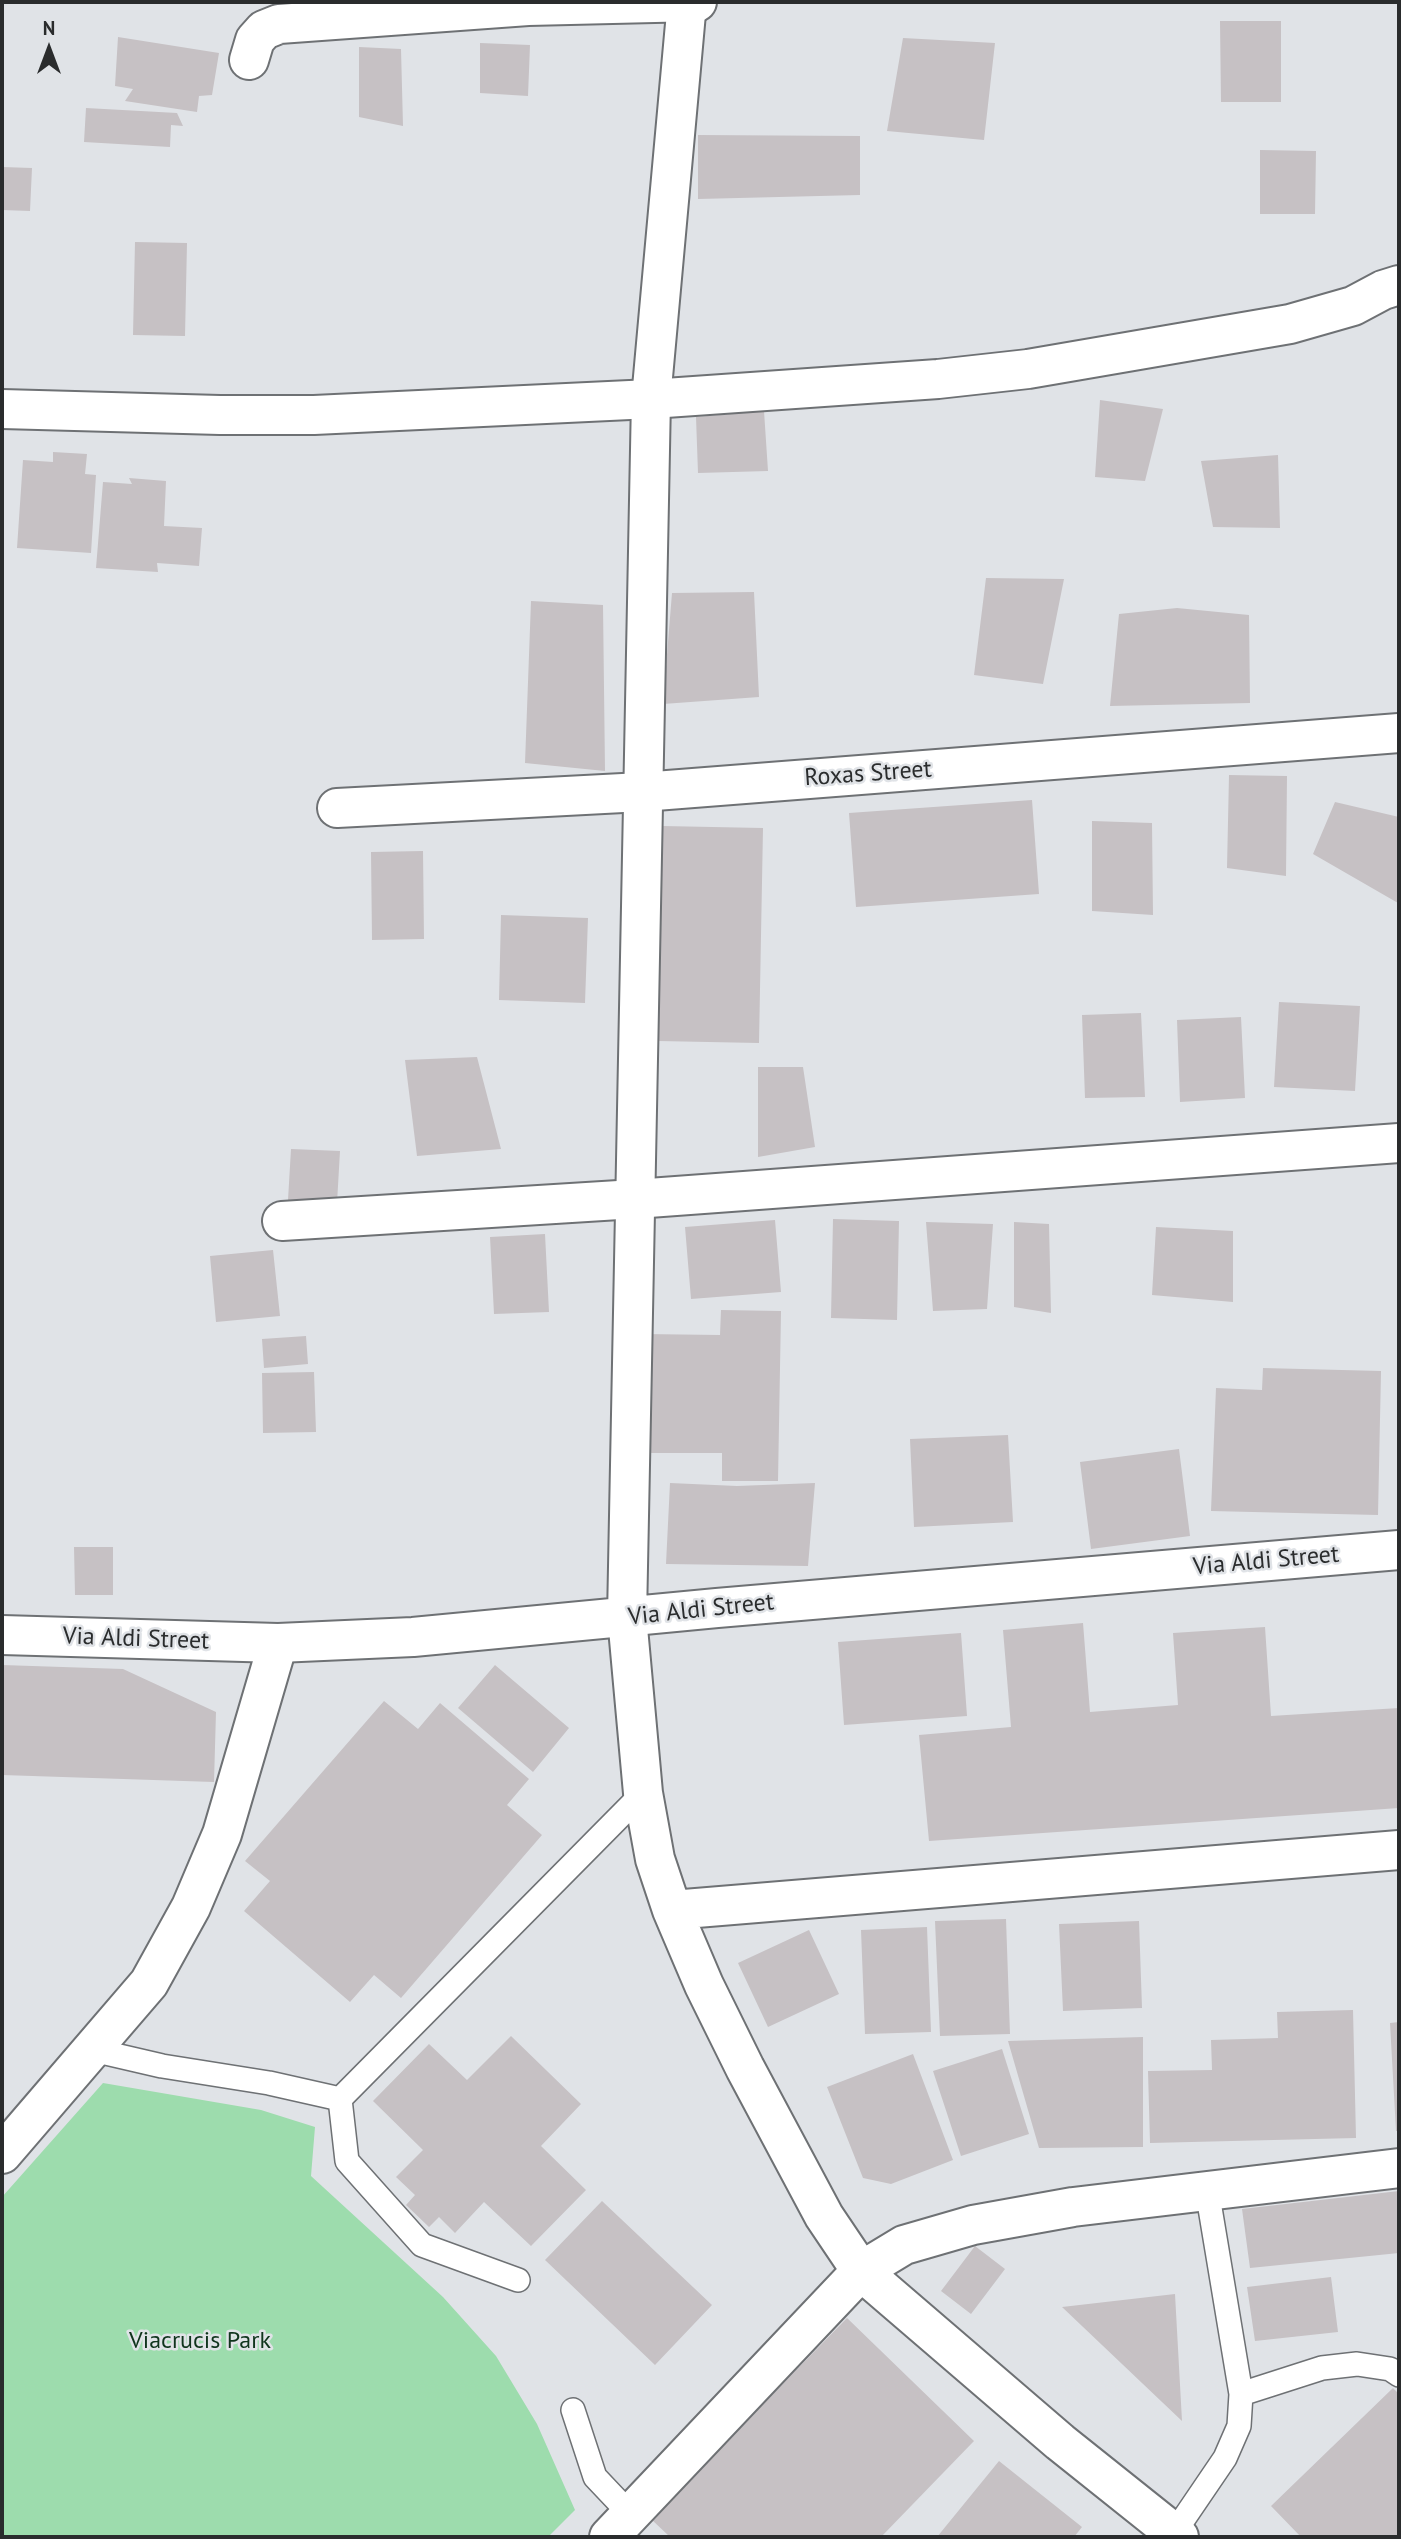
<!DOCTYPE html>
<style>
body{margin:0}
#map{position:relative;width:1401px;height:2539px;overflow:hidden;background:#e0e3e7;font-family:"PT Sans",sans-serif}
canvas{display:block}
.frame{position:absolute;inset:0;border:4px solid #2a2c2d;pointer-events:none}
.north{position:absolute;left:14px;top:14px;width:70px;height:70px;-webkit-text-stroke:5px #e0e3e7;paint-order:stroke;rotate:0deg;font-size:19px;font-weight:700;line-height:28px;text-align:center;color:#2a2c2d}
.north::after{content:'';display:block;margin:auto;width:24px;height:32px;background:#2a2c2d;clip-path:polygon(50% 0,100% 100%,50% 72%,0 100%)}
</style>
<div id="map">
<canvas width="1401" height="2539"></canvas>
<div class="frame"></div>
<div class="north">N</div>
</div>
<script>
const ctx = document.querySelector('canvas').getContext('2d');
ctx.lineJoin = 'round';
function paint(path, color) { ctx.fillStyle = color; ctx.fill(path, 'evenodd'); }
const poly = rows => new Path2D(rows.map(r => 'M' + r).join(''));
function stroke(path, color, width, dash) { ctx.strokeStyle = color; ctx.lineWidth = width; ctx.lineCap = dash ? 'butt' : 'round'; ctx.setLineDash(dash || []); ctx.stroke(path); }
function drawText(font, color, halo, rows, align = 'center') {
  ctx.font = font + ' "PT Sans",sans-serif'; ctx.lineWidth = 5; ctx.setLineDash([]); ctx.textBaseline = 'middle'; ctx.strokeStyle = halo; ctx.fillStyle = color; for (const [text, x, y, turn = 0] of rows) {
    ctx.save(); ctx.translate(x, y); ctx.rotate((+turn || 0) * Math.PI / 180); ctx.textAlign = isNaN(turn) ? turn : align; if (halo) ctx.strokeText(text, 0, 0); ctx.fillText(text, 0, 0); ctx.restore();
  }
}
paint(poly([
 [103,2083,261,2110,315,2127,311,2176,443,2297,496,2356,537,2424,575,2510,548,2537,2,2537,2,2197]
]), '#9ddcad');
paint(poly([
 [1220,21,1281,21,1281,102,1221,102],
 [118,37,219,53,212,95,199,96,197,112,125,101,133,89,115,86],
 [903,38,995,43,984,140,887,131],
 [480,43,530,45,528,96,480,93],
 [359,47,401,49,403,126,359,117],
 [86,108,177,113,183,126,171,125,170,147,84,142],
 [698,135,860,136,860,195,698,199],
 [1260,150,1316,151,1315,214,1260,214],
 [2,167,32,168,30,211,2,210],
 [135,242,187,243,185,336,133,335],
 [1100,400,1163,409,1145,481,1095,477],
 [764,411,768,471,698,473,696,417],
 [53,452,87,454,85,474,96,475,91,553,17,548,23,460,53,462],
 [1278,455,1280,528,1213,527,1201,461],
 [129,478,166,481,164,526,202,528,199,566,157,563,158,572,96,568,103,482,132,484],
 [986,578,1064,579,1043,684,974,675],
 [754,592,759,697,663,704,672,593],
 [531,601,603,605,605,771,525,763],
 [1177,608,1249,615,1250,703,1110,706,1119,614],
 [1229,775,1287,776,1286,876,1227,868],
 [1032,800,1039,894,856,907,849,813],
 [1335,802,1399,817,1398,903,1313,854],
 [1092,821,1152,823,1153,915,1092,911],
 [662,826,763,828,759,1043,658,1041],
 [423,851,424,939,372,940,371,852],
 [501,915,588,918,585,1003,499,1000],
 [1279,1002,1360,1006,1355,1091,1274,1087],
 [1141,1013,1145,1097,1085,1098,1082,1015],
 [1241,1017,1245,1098,1180,1102,1177,1020],
 [477,1057,501,1149,417,1156,405,1060],
 [758,1067,803,1067,815,1147,758,1157],
 [291,1149,340,1151,337,1203,288,1200],
 [833,1219,899,1221,897,1320,831,1318],
 [775,1220,781,1292,691,1299,685,1227],
 [926,1222,993,1224,987,1309,933,1311],
 [1014,1222,1049,1224,1051,1313,1014,1307],
 [1156,1227,1233,1231,1233,1302,1152,1295],
 [545,1234,549,1312,494,1314,490,1237],
 [273,1250,280,1316,216,1322,210,1256],
 [721,1310,781,1311,778,1481,722,1481,722,1453,641,1453,643,1334,720,1335],
 [306,1336,308,1364,264,1368,262,1339],
 [1263,1368,1381,1371,1378,1515,1211,1511,1216,1388,1262,1390],
 [314,1372,316,1432,263,1433,262,1373],
 [1008,1435,1013,1522,914,1527,910,1439],
 [1179,1449,1190,1536,1091,1549,1080,1462],
 [670,1483,737,1486,815,1483,808,1566,666,1564],
 [74,1547,113,1547,113,1595,75,1595],
 [1083,1623,1090,1712,1178,1705,1173,1633,1265,1627,1271,1716,1399,1708,1399,1808,929,1841,919,1735,1011,1727,1003,1630],
 [961,1633,967,1716,844,1725,838,1642],
 [2,1665,123,1669,216,1712,214,1782,2,1775],
 [495,1665,569,1728,533,1772,458,1708],
 [384,1701,418,1729,440,1703,529,1779,507,1805,542,1835,401,1998,374,1975,350,2002,244,1911,270,1881,245,1861],
 [1006,1919,1010,2034,940,2036,935,1921],
 [1139,1921,1142,2008,1063,2011,1059,1924],
 [927,1927,931,2032,865,2034,861,1930],
 [809,1930,839,1994,768,2027,738,1963],
 [1353,2010,1356,2138,1150,2143,1148,2071,1212,2070,1211,2040,1278,2038,1277,2012],
 [1399,2022,1399,2131,1396,2131,1390,2023],
 [511,2036,581,2104,541,2146,586,2190,531,2246,484,2202,455,2233,439,2217,429,2227,406,2205,415,2195,396,2177,423,2150,373,2101,429,2044,467,2080],
 [1143,2037,1143,2147,1039,2148,1008,2041],
 [1002,2049,1029,2134,961,2156,933,2071],
 [913,2054,953,2160,891,2184,863,2178,827,2087],
 [1399,2191,1399,2253,1250,2268,1242,2209],
 [602,2201,712,2305,655,2365,545,2260],
 [975,2246,1005,2269,971,2314,941,2291],
 [1331,2277,1338,2332,1255,2341,1247,2287],
 [1175,2294,1182,2421,1062,2307],
 [847,2318,974,2441,881,2537,670,2537,651,2519],
 [1393,2388,1399,2394,1399,2537,1301,2537,1271,2506],
 [999,2461,1082,2527,1074,2537,937,2537]
]), '#c6c1c4');
const service = poly([
 [93,2050,162,2066,269,2083,340,2099],
 [518,2280,422,2245,347,2161,340,2099,643,1793],
 [1241,2394,1322,2368,1357,2364,1390,2369,1399,2375],
 [573,2410,595,2477,631,2515],
 [1174,2533,1225,2458,1239,2426,1241,2394,1207,2190]
]);
const minor = poly([
 [249,60,255,40,264,30,279,24,528,6,697,2],
 [2,409,220,415,314,415,651,399,938,379,1028,369,1290,324,1353,306,1383,290,1399,285],
 [337,808,642,792,1399,733],
 [282,1221,635,1199,1399,1143],
 [627,1617,643,1793,655,1859,672,1910,704,1985,745,2068,824,2216,861,2271,1060,2442,1179,2537],
 [672,1910,1399,1850],
 [2,2154,149,1983,191,1907,222,1834,278,1643],
 [609,2537,861,2271,904,2245,973,2225,1073,2207,1399,2168]
]);
const tertiary = poly([
 [627,1617,651,399,687,2],
 [2,1635,278,1643,413,1637,717,1608,1399,1550]
]);
stroke(service, '#6e7174', 26);
stroke(minor, '#6e7174', 42);
stroke(tertiary, '#6e7174', 42);
stroke(service, '#fff', 23);
stroke(minor, '#fff', 38);
stroke(tertiary, '#fff', 38);
drawText('24px', '#2a2c2d', '#e0e3e7', [
 ["Roxas Street",868,774,-4],
 ["Via Aldi Street",1266,1561,-5],
 ["Via Aldi Street",701,1610,-6],
 ["Via Aldi Street",136,1639,2]
]);
drawText('24px', '#10351d', '#e0e3e7', [
 ["Viacrucis Park",200,2341]
]);
</script>
